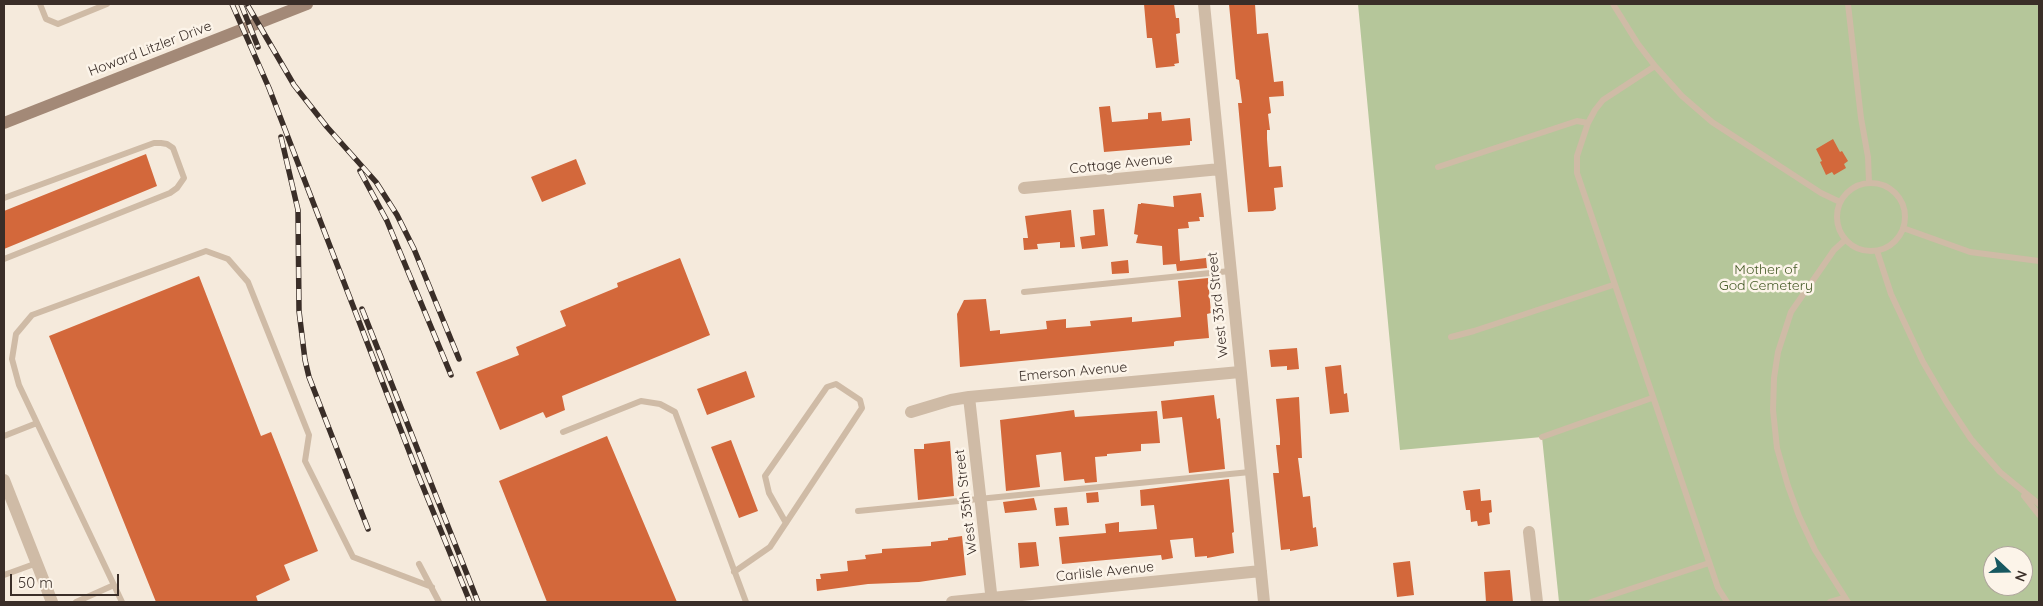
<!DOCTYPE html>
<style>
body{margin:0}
#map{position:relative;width:2043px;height:606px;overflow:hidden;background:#f5eadc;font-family:Quicksand,sans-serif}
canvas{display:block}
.frame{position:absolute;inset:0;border:5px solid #3a2e28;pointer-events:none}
.north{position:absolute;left:1983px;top:546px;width:50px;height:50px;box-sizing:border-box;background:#fcf4e9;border:1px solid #aea59c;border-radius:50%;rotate:111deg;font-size:14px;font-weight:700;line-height:20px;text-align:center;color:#3a2e28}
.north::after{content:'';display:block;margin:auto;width:18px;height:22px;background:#185860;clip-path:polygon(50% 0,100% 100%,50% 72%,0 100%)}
.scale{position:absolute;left:10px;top:574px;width:109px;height:22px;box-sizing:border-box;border:2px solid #3a2e28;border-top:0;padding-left:6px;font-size:15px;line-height:18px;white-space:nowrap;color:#3a2e28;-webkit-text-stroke:4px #fcf4e9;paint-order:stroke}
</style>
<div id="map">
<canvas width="2043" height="606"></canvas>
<div class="frame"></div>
<div class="north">N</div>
<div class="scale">50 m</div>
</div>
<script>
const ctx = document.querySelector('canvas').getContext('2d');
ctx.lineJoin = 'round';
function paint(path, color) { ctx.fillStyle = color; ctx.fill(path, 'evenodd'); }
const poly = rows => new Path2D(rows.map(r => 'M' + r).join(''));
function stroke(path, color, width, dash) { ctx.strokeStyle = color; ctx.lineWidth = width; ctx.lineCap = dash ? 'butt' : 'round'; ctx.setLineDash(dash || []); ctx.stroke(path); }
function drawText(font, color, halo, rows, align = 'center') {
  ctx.font = font + ' Quicksand,sans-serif'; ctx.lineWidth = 5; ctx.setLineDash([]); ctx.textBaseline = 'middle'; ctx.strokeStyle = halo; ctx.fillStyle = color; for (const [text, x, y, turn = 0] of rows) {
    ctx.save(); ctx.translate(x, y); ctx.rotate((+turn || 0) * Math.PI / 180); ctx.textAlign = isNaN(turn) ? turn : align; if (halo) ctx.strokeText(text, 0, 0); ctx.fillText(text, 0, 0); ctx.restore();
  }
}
paint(poly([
 [1358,4,2039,4,2039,602,1559,602,1542,437,1400,450],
 [1993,556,2023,556,2023,586,1993,586]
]), '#b5c69a');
paint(poly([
 [1144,4,1174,4,1176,18,1179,18,1180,33,1176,34,1179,63,1174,64,1175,66,1156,68,1152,38,1147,38],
 [1229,4,1255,4,1257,34,1268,33,1274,82,1283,81,1284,96,1269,97,1271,113,1268,114,1270,130,1267,130,1267,139,1269,167,1281,166,1283,187,1274,188,1276,209,1273,211,1248,212,1238,103,1242,103,1239,80,1236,79],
 [1110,106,1112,122,1148,119,1148,113,1161,112,1162,121,1190,118,1192,141,1190,141,1190,145,1104,152,1099,107],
 [1833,139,1840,152,1842,151,1848,161,1844,164,1846,168,1834,175,1832,172,1826,175,1820,162,1822,161,1816,149],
 [146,154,157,186,4,249,4,211],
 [576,159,586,184,542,202,531,177],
 [1201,193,1204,217,1199,217,1200,221,1188,222,1189,228,1178,229,1180,261,1206,258,1207,268,1177,271,1176,264,1163,265,1162,246,1136,243,1138,235,1134,234,1138,204,1141,204,1141,203,1174,207,1173,196],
 [1104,209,1108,246,1082,249,1080,237,1095,235,1093,210],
 [1071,210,1075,247,1060,248,1060,242,1037,244,1038,249,1024,250,1023,238,1028,238,1025,216],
 [680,258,710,335,562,396,565,410,546,418,543,412,500,430,476,372,519,355,516,347,566,326,560,311,618,287,617,283],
 [1128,260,1129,273,1112,274,1111,262],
 [199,276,261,436,271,432,318,551,284,565,290,580,256,596,258,602,156,602,49,336],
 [1208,278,1211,313,1207,314,1209,338,1176,341,1174,342,1174,346,960,367,957,314,964,300,986,299,990,331,1000,330,1000,334,1047,329,1046,321,1066,319,1066,328,1091,326,1090,321,1132,317,1132,322,1181,317,1178,281],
 [1297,348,1299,369,1287,370,1287,366,1271,367,1269,350],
 [1341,365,1344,394,1347,393,1349,412,1330,414,1325,367],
 [746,371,755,397,707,415,697,389],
 [1214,395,1217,419,1220,418,1225,469,1189,473,1182,417,1163,419,1161,401],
 [1299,397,1302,458,1298,458,1303,497,1310,496,1313,528,1316,527,1318,546,1290,551,1290,549,1281,550,1273,473,1279,473,1276,445,1280,445,1280,439,1276,399],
 [1074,410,1075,417,1157,411,1160,443,1141,444,1141,451,1107,454,1107,456,1095,457,1097,482,1085,483,1084,479,1064,481,1061,452,1036,455,1040,487,1006,491,1000,420],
 [607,436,677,602,547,602,499,481],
 [731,440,758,511,739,518,711,447],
 [950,441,954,496,918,500,914,449,924,449,924,444],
 [1229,479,1234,532,1232,533,1234,553,1207,558,1207,556,1195,557,1193,538,1170,540,1173,558,1162,560,1161,555,1062,564,1059,537,1106,533,1105,524,1119,522,1119,532,1157,529,1154,505,1141,506,1140,490],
 [1480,489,1481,501,1491,500,1492,512,1489,513,1490,524,1478,526,1477,521,1471,522,1470,510,1466,510,1463,491],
 [1098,492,1099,502,1087,503,1086,493],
 [1034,498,1037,510,1005,513,1003,502],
 [1067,507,1069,525,1056,526,1054,508],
 [962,536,966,575,919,582,868,584,817,591,816,579,821,579,820,574,848,571,847,561,866,559,865,555,882,553,882,549,931,546,931,542,948,540,948,538],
 [1036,542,1039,566,1020,568,1018,543],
 [1410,561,1414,595,1397,597,1393,563],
 [1510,570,1513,602,1486,602,1484,572]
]), '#d3683b');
stroke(poly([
 [40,4,46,19,58,24,107,4],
 [1613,4,1638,44,1655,66,1682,96,1712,122,1821,193,1840,202],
 [1848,4,1861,118,1868,157,1869,182],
 [1655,66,1603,100,1595,110,1588,123,1577,156,1577,173,1718,588,1727,602],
 [1438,167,1577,121,1588,123],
 '1837 217a34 34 0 1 1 68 0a34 34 0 1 1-68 0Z',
 [4,198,154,143,161,143,167,144,173,148,184,178,177,188,170,193,4,259],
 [1903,228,1970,252,2039,261],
 [1845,240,1834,250,1791,312,1778,352,1774,378,1773,410,1777,448,1788,486,1799,516,1815,550,1848,602],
 [1877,251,1891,294,1923,362,1947,403,1971,439,2000,472,2039,504],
 [1024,292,1230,271],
 [1451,337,1474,331,1613,285],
 [563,432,641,401,660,404,675,412,746,602],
 [4,436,37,423],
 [1542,437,1652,398],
 [2024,496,2039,515],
 [858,511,1250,472],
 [419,564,439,602],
 [734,572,770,547,862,408,860,400,836,384,827,387,765,476,769,493,786,523],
 [4,575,37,563],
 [76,602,114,585],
 [122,602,19,385,12,359,16,334,32,315,206,251,228,259,248,282,309,435,305,461,353,557,432,587],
 [1591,602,1709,563],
 [1830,602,1844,598]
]), '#cfbba6', 6);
stroke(poly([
 [1204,4,1264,602],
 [1024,188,1220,169],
 [969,397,992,602],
 [911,412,951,400,969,397,1240,372],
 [4,480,52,602],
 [1529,532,1537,602],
 [952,602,1261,571]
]), '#cfbba6', 12);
stroke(poly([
 [4,123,307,4]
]), '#a38977', 12);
const rail = poly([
 [232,4,269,88,419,477,470,602],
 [241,4,258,47],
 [248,6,294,85,327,127,376,182,397,215,414,249,459,359],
 [281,137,298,210,299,311,305,360,309,377,368,529],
 [360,171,387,221,451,375],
 [362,309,478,602]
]);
stroke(rail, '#3a2e28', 5.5);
stroke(rail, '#fcf4e9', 4, [11]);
drawText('14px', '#3a2e28', '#fcf4e9', [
 ["Howard Litzler Drive",150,49,-21],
 ["Cottage Avenue",1121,164,-6],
 ["West 33rd Street",1218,305,-96],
 ["Emerson Avenue",1073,372,-5],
 ["West 35th Street",966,502,-97],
 ["Carlisle Avenue",1105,572,-6]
]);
drawText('14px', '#465b28', '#fcf4e9', [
 ["Mother of",1766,270],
 ["God Cemetery",1766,286]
]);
</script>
